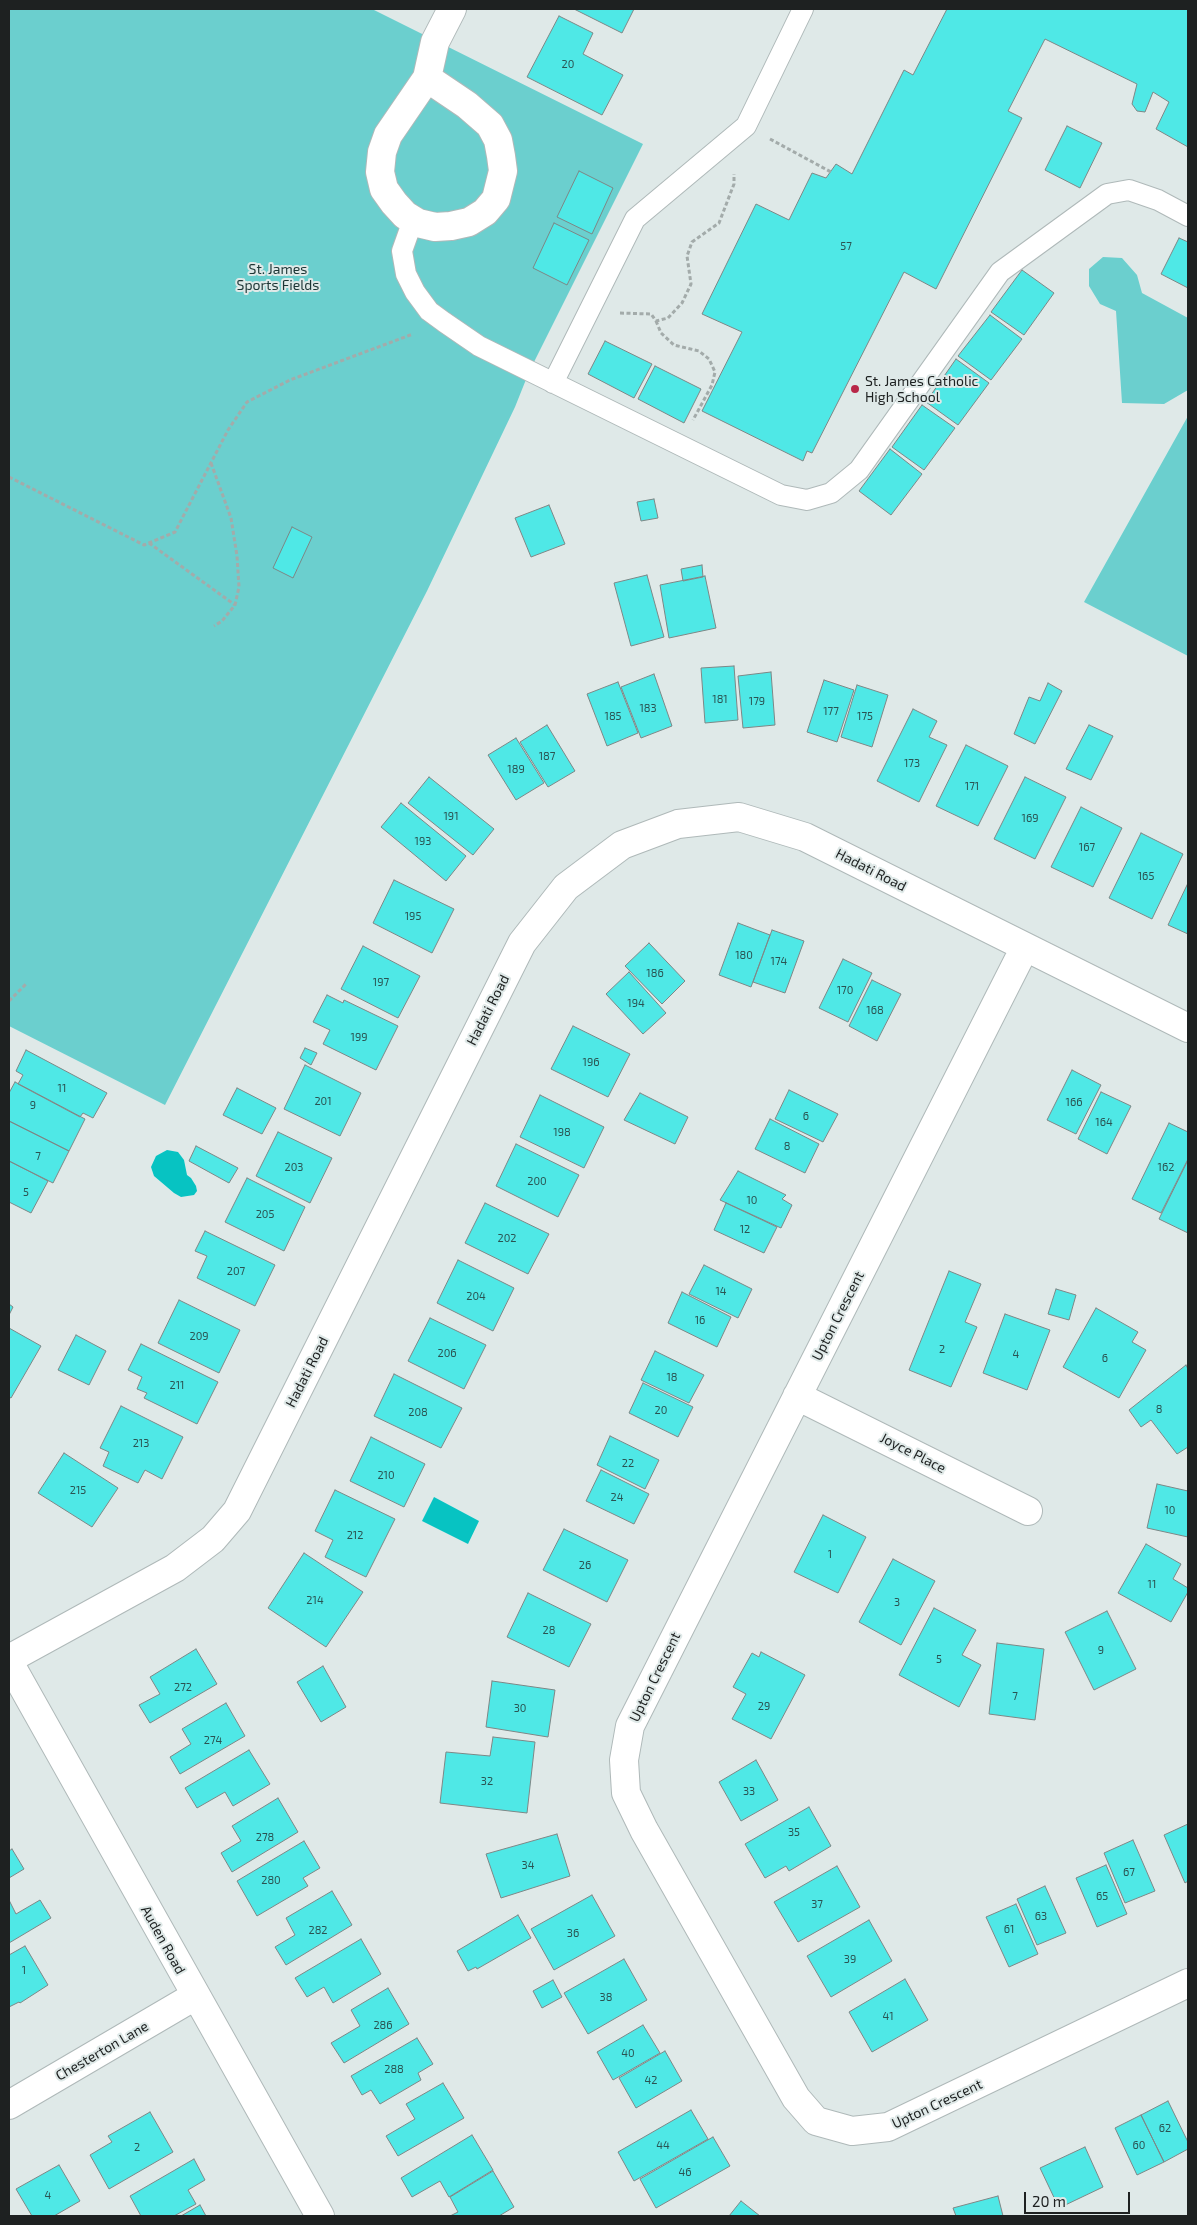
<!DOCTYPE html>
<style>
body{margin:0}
#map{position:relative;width:1197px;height:2225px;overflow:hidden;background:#dfe9e8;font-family:"Exo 2",sans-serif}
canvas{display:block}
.frame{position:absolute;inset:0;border:10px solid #1e2121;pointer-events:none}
.scale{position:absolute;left:1024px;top:2192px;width:106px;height:22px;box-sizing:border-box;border:2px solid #1e2121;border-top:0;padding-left:6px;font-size:15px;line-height:18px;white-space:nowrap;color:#1e2121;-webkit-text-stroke:4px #dfe9e8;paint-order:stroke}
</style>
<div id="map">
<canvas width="1197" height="2225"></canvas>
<div class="frame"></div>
<div class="scale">20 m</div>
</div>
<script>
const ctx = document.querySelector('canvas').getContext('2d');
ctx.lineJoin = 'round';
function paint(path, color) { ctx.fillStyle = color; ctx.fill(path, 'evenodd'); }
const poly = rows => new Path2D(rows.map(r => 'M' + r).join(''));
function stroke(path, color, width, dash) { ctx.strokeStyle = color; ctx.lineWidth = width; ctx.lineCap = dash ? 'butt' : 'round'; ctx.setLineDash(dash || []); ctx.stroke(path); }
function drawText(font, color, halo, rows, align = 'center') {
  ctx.font = font + ' "Exo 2",sans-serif'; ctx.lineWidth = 4; ctx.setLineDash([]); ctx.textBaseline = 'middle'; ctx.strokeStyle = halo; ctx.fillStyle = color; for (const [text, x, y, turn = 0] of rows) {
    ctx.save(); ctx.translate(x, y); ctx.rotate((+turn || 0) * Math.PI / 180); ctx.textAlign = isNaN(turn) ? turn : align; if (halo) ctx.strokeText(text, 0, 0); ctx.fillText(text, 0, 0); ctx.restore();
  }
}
paint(poly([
 [9,9,372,9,643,144,529,372,515,407,427,591,165,1105,9,1026],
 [1103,257,1122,258,1137,275,1142,293,1188,318,1188,390,1164,404,1122,403,1116,311,1100,304,1089,286,1089,269],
 [1188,416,1188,656,1084,602]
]), '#6bcfce');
paint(poly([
 [167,1150,178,1152,184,1160,187,1175,191,1178,196,1186,197,1191,194,1195,181,1197,174,1193,154,1176,151,1167,156,1156],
 [434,1497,479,1521,468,1544,422,1521]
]), '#07c3c2');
const building = poly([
 [574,9,634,9,622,33,574,9],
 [947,9,1188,9,1188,147,1156,129,1169,102,1153,92,1145,112,1137,111,1132,104,1137,84,1045,39,1008,111,1022,118,936,289,904,272,812,453,807,451,803,461,702,411,742,332,702,314,756,204,789,220,812,173,826,178,836,164,852,174,904,70,913,75,947,9],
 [559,16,593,33,583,54,623,75,602,115,527,77,559,16],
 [1067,126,1102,143,1080,188,1045,170,1067,126],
 [579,171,613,188,592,234,557,217,579,171],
 [554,223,589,240,567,285,533,268,554,223],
 [1179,238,1188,242,1188,288,1161,274,1179,238],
 [1022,270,1054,293,1024,335,991,312,1022,270],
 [990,315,1022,339,991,380,958,356,990,315],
 [605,341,652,364,634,398,588,374,605,341],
 [956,359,989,383,958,425,926,402,956,359],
 [655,366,701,389,684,423,638,399,655,366],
 [922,405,955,428,924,470,892,447,922,405],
 [890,449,922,474,891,515,859,491,890,449],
 [654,499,658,518,641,521,637,502,654,499],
 [549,505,565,544,531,557,515,518,549,505],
 [292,527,312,537,293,578,273,568,292,527],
 [702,565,703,577,683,581,681,569,702,565],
 [647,575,664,637,631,646,614,583,647,575],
 [705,576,716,628,669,638,660,585,705,576],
 [734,666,738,720,705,723,701,668,734,666],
 [771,672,775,725,743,728,738,676,771,672],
 [654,674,672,726,641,738,621,687,654,674],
 [824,680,854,690,837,742,807,732,824,680],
 [618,682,638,733,607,746,587,694,618,682],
 [1048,683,1062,691,1035,744,1014,734,1029,697,1040,701,1048,683],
 [857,685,888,695,872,747,841,737,857,685],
 [913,709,937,721,929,737,947,745,919,802,877,781,913,709],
 [547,725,575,771,548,787,520,742,547,725],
 [1089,725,1113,736,1091,780,1066,769,1089,725],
 [516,738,544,783,516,800,488,755,516,738],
 [966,745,1008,766,978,826,936,806,966,745],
 [429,777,494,829,473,855,408,803,429,777],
 [1025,777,1066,797,1035,859,994,839,1025,777],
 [401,803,466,856,446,881,381,827,401,803],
 [1081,807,1122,828,1093,887,1051,867,1081,807],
 [1141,833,1183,854,1152,919,1109,898,1141,833],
 [394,880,454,909,432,953,373,923,394,880],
 [1188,883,1188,934,1168,925,1188,883],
 [738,923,770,935,751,987,719,975,738,923],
 [772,930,804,941,785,993,753,982,772,930],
 [649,943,685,981,662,1004,625,966,649,943],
 [363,946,420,976,398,1018,341,989,363,946],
 [843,959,872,973,848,1022,819,1008,843,959],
 [629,972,666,1013,643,1034,606,994,629,972],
 [872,980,901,994,877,1041,849,1026,872,980],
 [327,995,343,1003,344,1000,398,1026,376,1070,323,1044,330,1030,313,1022,327,995],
 [573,1026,630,1054,608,1097,551,1069,573,1026],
 [305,1048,317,1053,311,1065,300,1058,305,1048],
 [26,1050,107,1093,93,1118,83,1113,80,1117,18,1084,23,1075,16,1071,26,1050],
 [305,1065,361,1093,340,1136,284,1109,305,1065],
 [1072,1070,1101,1085,1076,1134,1047,1120,1072,1070],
 [15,1082,85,1119,69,1151,9,1121,9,1093,15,1082],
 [237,1088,276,1108,262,1134,223,1115,237,1088],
 [789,1090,838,1114,823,1142,775,1119,789,1090],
 [1101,1092,1131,1106,1107,1154,1078,1139,1101,1092],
 [640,1093,688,1117,675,1144,624,1120,640,1093],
 [540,1095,604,1127,584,1168,520,1137,540,1095],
 [770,1119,819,1144,805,1173,755,1149,770,1119],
 [9,1121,69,1151,53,1183,9,1161,9,1121],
 [1169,1123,1188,1132,1188,1159,1161,1213,1132,1199,1169,1123],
 [278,1132,332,1158,310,1203,256,1176,278,1132],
 [516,1144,579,1175,558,1217,496,1186,516,1144],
 [196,1146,238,1168,229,1183,189,1161,196,1146],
 [1188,1160,1188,1233,1159,1219,1188,1160],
 [9,1161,48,1181,31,1213,9,1202,9,1161],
 [738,1171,786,1195,782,1199,792,1205,781,1228,720,1200,738,1171],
 [247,1178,305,1207,284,1251,225,1222,247,1178],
 [485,1203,549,1234,528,1274,465,1243,485,1203],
 [726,1203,777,1227,764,1253,714,1230,726,1203],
 [205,1231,275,1265,255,1306,197,1278,207,1256,195,1251,205,1231],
 [458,1260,514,1288,493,1331,437,1303,458,1260],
 [704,1265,752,1289,738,1318,689,1294,704,1265],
 [949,1271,981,1284,965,1322,977,1327,951,1387,909,1370,949,1271],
 [1056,1289,1076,1295,1069,1320,1048,1314,1056,1289],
 [682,1292,731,1317,717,1347,668,1323,682,1292],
 [179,1300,240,1330,219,1373,158,1343,179,1300],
 [9,1304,13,1307,9,1315,9,1304],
 [1096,1308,1138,1332,1132,1342,1146,1350,1119,1398,1063,1367,1096,1308],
 [1005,1314,1050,1330,1027,1390,983,1373,1005,1314],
 [430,1318,486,1345,464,1389,408,1361,430,1318],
 [9,1328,41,1346,11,1398,9,1397,9,1328],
 [76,1335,106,1351,89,1385,58,1370,76,1335],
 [141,1344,218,1382,197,1424,144,1398,147,1393,137,1389,142,1377,128,1370,141,1344],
 [655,1351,704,1375,689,1403,641,1380,655,1351],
 [1186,1365,1188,1369,1188,1447,1177,1454,1151,1420,1141,1427,1129,1410,1186,1365],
 [394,1374,462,1408,441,1448,374,1416,394,1374],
 [643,1383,693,1407,678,1437,629,1413,643,1383],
 [121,1406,183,1437,162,1479,145,1470,138,1483,103,1466,109,1452,100,1448,121,1406],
 [610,1436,659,1460,645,1489,597,1465,610,1436],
 [371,1437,425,1464,404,1507,350,1481,371,1437],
 [64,1453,118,1488,92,1527,38,1493,64,1453],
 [601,1470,649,1494,634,1524,586,1501,601,1470],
 [1157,1484,1188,1491,1188,1537,1147,1528,1157,1484],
 [335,1490,395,1519,366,1577,325,1557,333,1540,315,1531,335,1490],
 [823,1515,866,1537,838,1593,794,1572,823,1515],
 [564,1529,628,1560,607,1602,543,1570,564,1529],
 [1146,1544,1181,1564,1173,1579,1188,1588,1188,1592,1171,1622,1118,1593,1146,1544],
 [304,1553,363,1592,326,1647,268,1608,304,1553],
 [893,1559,935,1581,901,1645,859,1622,893,1559],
 [528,1593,591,1624,569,1667,507,1637,528,1593],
 [934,1608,976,1630,962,1655,981,1665,959,1707,899,1675,934,1608],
 [1107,1611,1136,1669,1094,1690,1065,1632,1107,1611],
 [997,1643,1044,1649,1035,1720,989,1714,997,1643],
 [196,1649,217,1684,150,1723,139,1705,160,1694,150,1677,196,1649],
 [761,1652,805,1675,771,1739,732,1719,746,1694,733,1687,752,1653,759,1657,761,1652],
 [323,1666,346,1707,321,1722,297,1682,323,1666],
 [492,1681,555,1690,548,1737,486,1727,492,1681],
 [226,1703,245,1736,180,1774,170,1757,191,1744,182,1729,226,1703],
 [493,1737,535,1742,527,1813,440,1803,446,1752,490,1756,493,1737],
 [249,1750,270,1784,233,1806,225,1792,197,1808,185,1788,249,1750],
 [756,1760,778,1800,741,1821,719,1782,756,1760],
 [278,1798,298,1832,232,1872,221,1853,241,1841,232,1826,278,1798],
 [809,1807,831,1846,789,1871,786,1866,765,1878,745,1844,809,1807],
 [1188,1824,1188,1881,1185,1883,1164,1835,1188,1824],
 [557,1834,570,1876,501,1898,486,1854,557,1834],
 [1133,1840,1155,1891,1125,1903,1104,1853,1133,1840],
 [304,1841,320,1868,303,1878,308,1886,257,1916,237,1881,304,1841],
 [12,1849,24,1869,9,1878,9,1851,12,1849],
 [1106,1865,1127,1914,1097,1927,1076,1878,1106,1865],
 [837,1866,860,1907,798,1942,774,1902,837,1866],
 [1045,1886,1066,1933,1037,1945,1017,1899,1045,1886],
 [332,1891,352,1925,286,1965,275,1947,295,1935,286,1918,332,1891],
 [592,1895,615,1936,554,1970,531,1929,592,1895],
 [9,1900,16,1914,40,1900,51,1918,9,1943,9,1900],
 [1016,1904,1038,1954,1009,1967,986,1917,1016,1904],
 [518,1915,531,1938,477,1969,476,1967,468,1971,457,1951,518,1915],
 [869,1920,892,1961,831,1997,807,1956,869,1920],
 [361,1939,381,1974,333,2003,324,1987,307,1997,295,1978,361,1939],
 [25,1946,48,1985,20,2003,19,2002,9,2007,9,1955,25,1946],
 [624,1959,647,2000,588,2034,564,1993,624,1959],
 [905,1979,928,2020,872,2052,849,2012,905,1979],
 [553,1980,562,1997,542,2008,533,1991,553,1980],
 [388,1988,409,2024,344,2063,331,2043,360,2026,351,2010,388,1988],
 [643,2025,660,2053,613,2080,597,2052,643,2025],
 [417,2038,433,2064,418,2073,421,2080,380,2104,371,2090,362,2095,351,2076,417,2038],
 [665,2051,682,2081,636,2108,619,2078,665,2051],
 [443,2083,464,2118,398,2156,386,2136,415,2119,406,2104,443,2083],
 [1168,2101,1188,2142,1188,2149,1164,2162,1141,2115,1168,2101],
 [691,2110,708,2139,634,2181,618,2152,691,2110],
 [150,2112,173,2152,109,2189,90,2155,112,2142,108,2136,150,2112],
 [1141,2115,1164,2162,1137,2175,1115,2128,1141,2115],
 [472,2135,493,2170,449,2197,440,2181,412,2197,401,2178,472,2135],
 [713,2137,730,2166,656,2208,640,2179,713,2137],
 [1085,2147,1103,2187,1059,2208,1040,2168,1085,2147],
 [194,2159,205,2180,188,2190,196,2204,174,2216,141,2216,130,2196,194,2159],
 [59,2165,80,2201,54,2216,32,2216,16,2189,59,2165],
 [493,2171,514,2207,499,2216,450,2216,458,2212,450,2197,493,2171],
 [998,2196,1003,2216,956,2216,953,2208,998,2196],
 [741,2201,760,2216,729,2216,741,2201],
 [200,2205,206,2216,181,2216,200,2205]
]);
paint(building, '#4fe8e6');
stroke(building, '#7d8786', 1);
const service = poly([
 [413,220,402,251,406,274,415,292,429,311,444,322,479,346,781,495,807,500,831,493,859,470,1000,272,1107,194,1129,190,1158,200,1188,216],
 [553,383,635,219,746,126,803,9]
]);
const minor = poly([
 [427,78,467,105,490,125,498,140,501,156,503,171,496,199,485,212,469,222,451,226,435,227,418,223,405,215,394,203,384,189,380,172,382,152,388,135,427,78,435,42,452,9],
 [1025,947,630,1726,624,1760,626,1793,644,1830,796,2098,816,2121,852,2131,888,2127,1188,1983],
 [797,1396,1028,1511],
 [9,1659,175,1568,213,1539,237,1511,522,943,566,887,622,845,678,824,739,817,805,837,1188,1028],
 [9,1662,320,2216],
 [9,2105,195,1996]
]);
stroke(service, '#afb9b9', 22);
stroke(minor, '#afb9b9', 30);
stroke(poly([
 [770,139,831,172],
 [620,313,651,314,656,321,668,318,682,303,691,284,687,256,692,242,719,223,734,184,734,174],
 [656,321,661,333,674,345,699,351,709,359,715,372,712,385,693,420],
 [211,463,231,518,237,556,239,587,235,605,222,621,214,626],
 [9,477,144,545,175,532,228,430,247,402,290,380,413,334],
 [149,543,235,605],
 [9,1001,26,984]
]), '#a3abaa', 3, [4, 2.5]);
stroke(service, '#fff', 20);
stroke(minor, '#fff', 28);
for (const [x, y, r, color] of [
 [855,389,5,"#b82748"]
]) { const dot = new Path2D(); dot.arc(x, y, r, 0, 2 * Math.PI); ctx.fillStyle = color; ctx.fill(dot); stroke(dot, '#dfe9e8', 2); }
drawText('11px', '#2a5352', null, [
 ["20",568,64],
 ["57",846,246],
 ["181",720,699],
 ["179",757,701],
 ["183",648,708],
 ["177",831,711],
 ["185",613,716],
 ["175",865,716],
 ["187",547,756],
 ["173",912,763],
 ["189",516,769],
 ["171",972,786],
 ["191",451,816],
 ["169",1030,818],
 ["193",423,841],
 ["167",1087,847],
 ["165",1146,876],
 ["195",413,916],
 ["180",744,955],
 ["174",779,961],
 ["186",655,973],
 ["197",381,982],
 ["170",845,990],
 ["194",636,1003],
 ["168",875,1010],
 ["199",359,1037],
 ["196",591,1062],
 ["11",62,1088],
 ["201",323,1101],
 ["166",1074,1102],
 ["9",33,1105],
 ["6",806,1116],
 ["164",1104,1122],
 ["198",562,1132],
 ["8",787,1146],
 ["7",38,1156],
 ["203",294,1167],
 ["162",1166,1167],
 ["200",537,1181],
 ["5",26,1192],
 ["10",752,1200],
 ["205",265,1214],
 ["12",745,1229],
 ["202",507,1238],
 ["207",236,1271],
 ["14",721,1291],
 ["204",476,1296],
 ["16",700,1320],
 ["209",199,1336],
 ["2",942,1349],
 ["206",447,1353],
 ["4",1016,1354],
 ["6",1105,1358],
 ["18",672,1377],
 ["211",177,1385],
 ["8",1159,1409],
 ["20",661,1410],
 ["208",418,1412],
 ["213",141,1443],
 ["22",628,1463],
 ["210",386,1475],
 ["215",78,1490],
 ["24",617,1497],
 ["10",1170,1510],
 ["212",355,1535],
 ["1",830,1554],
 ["26",585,1565],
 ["11",1152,1584],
 ["214",315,1600],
 ["3",897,1602],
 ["28",549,1630],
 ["9",1101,1650],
 ["5",939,1659],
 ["272",183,1687],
 ["7",1015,1696],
 ["29",764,1706],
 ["30",520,1708],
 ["274",213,1740],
 ["32",487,1781],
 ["33",749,1791],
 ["35",794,1832],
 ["278",265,1837],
 ["34",528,1865],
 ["67",1129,1872],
 ["280",271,1880],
 ["65",1102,1896],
 ["37",817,1904],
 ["63",1041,1916],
 ["61",1009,1929],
 ["282",318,1930],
 ["36",573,1933],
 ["39",850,1959],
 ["1",24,1970],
 ["38",606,1997],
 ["41",888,2016],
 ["286",383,2025],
 ["40",628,2053],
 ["288",394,2069],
 ["42",651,2080],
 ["62",1165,2128],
 ["44",663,2145],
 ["60",1139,2145],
 ["2",137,2147],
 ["46",685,2172],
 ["4",48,2195]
]);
drawText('14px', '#1c3535', '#dfe9e8', [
 ["St. James",278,269],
 ["Sports Fields",278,285]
]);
drawText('14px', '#1e2121', '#dfe9e8', [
 ["St. James Catholic",865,381],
 ["High School",865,397]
], 'left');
drawText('14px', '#1e2121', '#dfe9e8', [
 ["Hadati Road",871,870,27],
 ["Hadati Road",488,1010,-63],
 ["Upton Crescent",838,1316,-63],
 ["Hadati Road",307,1372,-63],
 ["Joyce Place",913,1453,27],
 ["Upton Crescent",655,1677,-64],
 ["Auden Road",163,1940,61],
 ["Chesterton Lane",102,2051,-30],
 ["Upton Crescent",937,2104,-25]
]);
</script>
